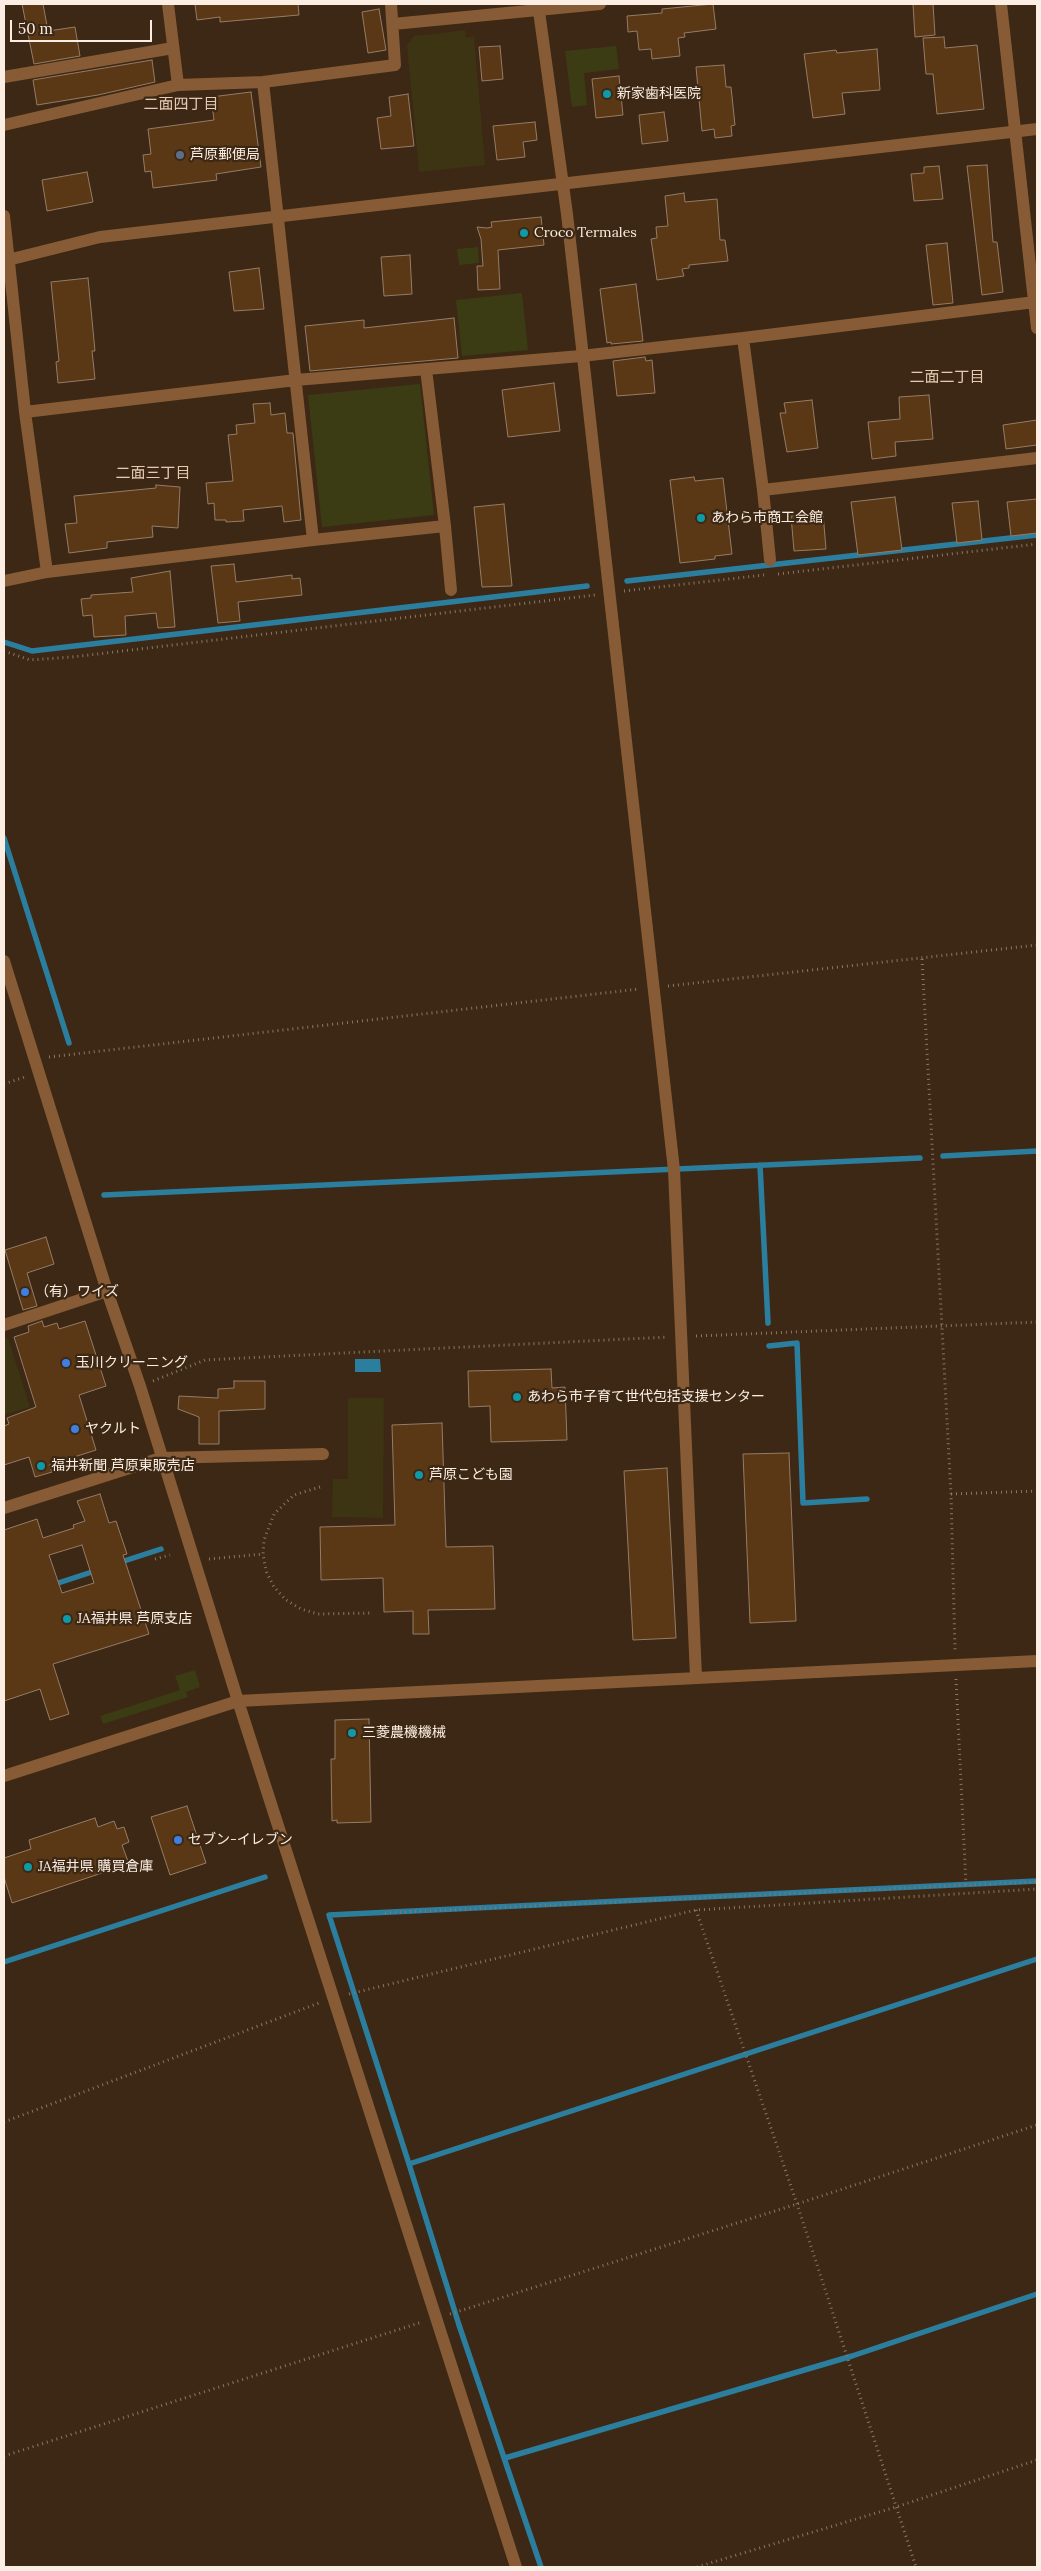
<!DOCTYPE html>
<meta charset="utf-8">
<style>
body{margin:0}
#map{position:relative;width:1041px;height:2571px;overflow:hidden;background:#3c2814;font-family:Lora,serif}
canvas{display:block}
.frame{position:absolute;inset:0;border:5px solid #fceee2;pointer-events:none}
.scale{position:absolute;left:10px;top:20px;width:142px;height:22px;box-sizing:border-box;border:2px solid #fceee2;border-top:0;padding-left:6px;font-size:15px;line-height:18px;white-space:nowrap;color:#fceee2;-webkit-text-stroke:4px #3c2814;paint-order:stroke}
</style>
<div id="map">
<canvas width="1041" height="2571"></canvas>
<div class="frame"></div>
<div class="scale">50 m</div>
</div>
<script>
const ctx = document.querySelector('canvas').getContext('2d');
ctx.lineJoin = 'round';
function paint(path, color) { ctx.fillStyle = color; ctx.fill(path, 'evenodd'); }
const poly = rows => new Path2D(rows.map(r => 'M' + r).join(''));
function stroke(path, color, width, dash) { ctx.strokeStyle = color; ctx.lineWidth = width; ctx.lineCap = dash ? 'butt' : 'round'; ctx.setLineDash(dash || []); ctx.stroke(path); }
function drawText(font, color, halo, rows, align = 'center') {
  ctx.font = font + ' Lora,"Noto Sans JP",serif'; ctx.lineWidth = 4.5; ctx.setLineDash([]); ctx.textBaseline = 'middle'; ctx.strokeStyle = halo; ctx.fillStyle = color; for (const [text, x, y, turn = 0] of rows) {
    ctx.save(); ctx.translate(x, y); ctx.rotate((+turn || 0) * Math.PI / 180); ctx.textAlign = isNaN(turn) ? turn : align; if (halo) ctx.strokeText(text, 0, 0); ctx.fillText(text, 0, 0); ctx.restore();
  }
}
paint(poly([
 [616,46,619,69,584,73,587,105,572,107,565,51],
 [478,247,479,263,459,265,457,249],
 [522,293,528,350,462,356,456,300],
 [420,384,434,515,322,527,308,395],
 [195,1670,200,1687,186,1692,188,1697,103,1724,100,1716,180,1690,175,1676]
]), '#3b3c14');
paint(poly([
 [465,30,466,38,474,36,485,165,419,172,407,45,414,36],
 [8,1338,30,1407,4,1415,4,1339],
 [348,1398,384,1398,383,1518,332,1517,333,1479,348,1479]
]), '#3c3413');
paint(poly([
 [355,1359,380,1359,381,1372,355,1372]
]), '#2c7e9f');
stroke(poly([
 [627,581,1037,535],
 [4,642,32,651,587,586],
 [4,838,69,1043],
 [943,1156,1037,1151],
 [760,1165,768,1323],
 [104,1195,920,1158],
 [769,1346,797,1343,803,1503,867,1499],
 [118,1563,161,1549],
 [52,1585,98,1570],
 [4,1962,265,1877],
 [409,2164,329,1915,1037,1881],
 [505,2458,852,2356,1037,2294],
 [541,2567,459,2325,409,2164,1037,1959]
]), '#2c7e9f', 5.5);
const building = poly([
 [22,4,43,4,48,31,75,27,80,56,34,64,22,4],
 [195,4,298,4,299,15,220,22,220,17,197,20,195,4],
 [713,4,716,29,684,33,685,37,678,38,680,56,652,59,651,49,639,50,637,31,628,32,627,16,662,13,662,9,713,4],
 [913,4,933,4,935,35,915,37,913,4],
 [379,9,386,50,368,53,362,12,379,9],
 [944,37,945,48,977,45,984,109,937,114,933,74,926,74,923,38,944,37],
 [500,46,503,79,482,81,479,47,500,46],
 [877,49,880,90,842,93,845,114,813,118,804,54,836,50,837,53,877,49],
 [152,60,155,82,98,95,37,105,33,80,152,60],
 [724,65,726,87,731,87,735,125,731,126,732,136,715,138,714,129,702,131,696,67,724,65],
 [619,76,623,115,596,118,592,79,619,76],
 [251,92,261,167,216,174,217,180,153,188,151,171,145,172,143,155,151,154,148,129,214,120,211,97,251,92],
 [408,94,414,146,381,149,377,118,391,116,389,97,408,94],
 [664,112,668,141,642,144,639,115,664,112],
 [535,122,537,140,523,142,525,157,497,160,493,126,535,122],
 [987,165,993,242,997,242,1003,292,982,295,967,166,987,165],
 [939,166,943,199,914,201,911,174,924,173,924,167,939,166],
 [87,172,93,202,47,211,42,180,87,172],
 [684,193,685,202,717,199,720,240,725,240,728,261,689,265,689,268,682,269,684,276,657,280,651,239,657,238,656,227,668,226,665,196,684,193],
 [541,217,544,245,498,250,500,289,478,290,477,266,483,266,481,239,477,227,487,228,492,227,491,222,541,217],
 [947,243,953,303,933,305,926,245,947,243],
 [410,255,412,294,384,296,381,257,410,255],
 [259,268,264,309,234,311,229,272,259,268],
 [88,278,95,351,92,351,95,379,58,383,56,362,59,361,51,282,88,278],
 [636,284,643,341,611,344,611,342,607,343,600,289,636,284],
 [454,318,458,358,310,371,305,326,364,320,364,328,454,318],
 [645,357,646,361,652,360,655,393,617,396,613,361,645,357],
 [554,383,560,431,508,437,502,390,554,383],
 [929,395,933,439,895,442,896,456,872,459,868,422,900,419,899,397,929,395],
 [812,400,818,448,787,452,780,413,786,413,784,403,812,400],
 [270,403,271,415,285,413,287,433,293,433,301,520,284,522,282,506,243,510,244,521,226,522,226,520,215,520,214,503,208,504,206,483,233,481,228,435,237,434,236,425,255,423,253,404,270,403],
 [1037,420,1037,445,1006,449,1003,425,1037,420],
 [694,477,695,481,723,478,732,554,715,556,715,559,680,563,670,480,694,477],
 [156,485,180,487,178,528,152,526,153,537,107,542,107,548,69,553,65,524,77,523,74,496,156,488,156,485],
 [895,497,902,550,858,555,851,502,895,497],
 [1037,499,1037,533,1011,536,1007,502,1037,499],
 [978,501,982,540,957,543,952,503,978,501],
 [504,504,512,586,482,587,474,507,504,504],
 [823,513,826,549,794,551,791,516,823,513],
 [234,564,236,582,292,575,292,579,300,578,302,595,238,602,240,621,218,623,211,566,234,564],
 [170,571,175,627,158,628,156,613,125,616,126,635,94,637,92,615,83,616,81,599,91,598,91,595,133,592,131,578,170,571],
 [46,1237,54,1264,27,1273,37,1306,23,1310,5,1250,46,1237],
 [42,1321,44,1327,57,1323,59,1329,85,1321,106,1386,79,1395,96,1450,49,1465,52,1472,35,1477,29,1457,4,1465,4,1426,9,1424,7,1418,36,1407,14,1337,29,1332,28,1326,42,1321],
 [551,1369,552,1388,565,1387,567,1440,491,1442,490,1406,469,1407,468,1371,551,1369],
 [234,1381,265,1381,265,1409,219,1411,219,1444,199,1444,199,1417,178,1409,179,1396,218,1398,218,1389,234,1388,234,1381],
 [442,1423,446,1547,493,1546,495,1609,428,1610,429,1634,413,1634,413,1611,384,1612,383,1578,321,1580,320,1527,395,1525,392,1425,442,1423],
 [789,1453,796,1621,750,1623,743,1454,789,1453],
 [667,1468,676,1638,633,1640,624,1471,667,1468],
 [100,1494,109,1523,116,1521,127,1554,123,1555,149,1634,53,1664,69,1714,50,1720,40,1689,4,1701,4,1530,37,1519,43,1538,74,1528,73,1525,85,1521,77,1501,100,1494],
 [82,1545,94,1583,62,1593,49,1555,82,1545],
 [369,1719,371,1822,337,1823,337,1820,332,1821,331,1759,335,1759,335,1720,369,1719],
 [187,1806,206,1863,170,1875,151,1817,187,1806],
 [95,1818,98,1827,114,1821,117,1829,124,1827,129,1842,122,1845,129,1864,12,1903,4,1877,4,1858,31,1849,29,1840,95,1818]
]);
paint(building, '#5a3815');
stroke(building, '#957c66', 1);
stroke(poly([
 [778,574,1037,544],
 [624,591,764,575],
 [4,651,30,660,72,657,595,595],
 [922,959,951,1494,955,1650],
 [668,986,1037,945],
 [49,1057,639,989],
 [4,1084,25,1077],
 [696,1336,1037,1322],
 [153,1381,205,1360,667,1337],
 [320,1487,294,1495,274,1514,264,1540,263,1554,266,1571,274,1587,286,1600,301,1609,318,1614,373,1613],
 [951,1494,1037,1491],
 [155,1559,170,1555],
 [209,1559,263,1554],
 [956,1679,966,1885,1037,1882],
 [696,1910,797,2204,916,2567],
 [385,1913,966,1885],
 [349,1994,696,1910,1037,1889],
 [4,2122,319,2003],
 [450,2314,797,2204,1037,2125],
 [4,2456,422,2322],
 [697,2567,896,2507,1037,2460]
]), '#897767', 3, [1, 4]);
stroke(poly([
 [168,4,178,85],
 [1001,4,1037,328],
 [393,24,600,4],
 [4,77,173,48],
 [263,82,313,540,445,526,426,369],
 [4,125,178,85,263,82,395,65,391,4],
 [4,216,25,412,47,572],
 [743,338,763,490,1037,458],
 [25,412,296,380,581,356,743,338,1035,302],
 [763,490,770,560],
 [445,526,451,590],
 [4,581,47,572,313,540],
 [4,1325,107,1291],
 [4,1508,161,1458,323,1454]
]), '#875b35', 12);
stroke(poly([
 [538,4,567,214,674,1170,696,1677],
 [4,261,100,237,1037,129],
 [4,961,107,1291,140,1386,238,1701,516,2567],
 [4,1776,238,1701,1037,1661]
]), '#875b35', 12);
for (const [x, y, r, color] of [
 [607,94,5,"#0f9aa8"],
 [180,155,5,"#5c6f8a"],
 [524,233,5,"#0f9aa8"],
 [701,518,5,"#0f9aa8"],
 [25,1292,5,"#3f7fe0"],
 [66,1363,5,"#3f7fe0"],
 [517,1397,5,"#0f9aa8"],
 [75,1429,5,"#3f7fe0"],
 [41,1466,5,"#0f9aa8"],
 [419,1475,5,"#0f9aa8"],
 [67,1619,5,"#0f9aa8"],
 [352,1733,5,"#0f9aa8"],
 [178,1840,5,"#3f7fe0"],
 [28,1867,5,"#0f9aa8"]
]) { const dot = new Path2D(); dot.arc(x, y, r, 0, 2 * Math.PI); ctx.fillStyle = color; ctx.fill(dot); stroke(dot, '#3c2814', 2); }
drawText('14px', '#fceee2', '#3c2814', [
 ["新家歯科医院",617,94],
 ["芦原郵便局",190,155],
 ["Croco Termales",534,233],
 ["あわら市商工会館",711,518],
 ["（有）ワイズ",35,1292],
 ["玉川クリーニング",76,1363],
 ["あわら市子育て世代包括支援センター",527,1397],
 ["ヤクルト",85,1429],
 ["福井新聞 芦原東販売店",51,1466],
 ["芦原こども園",429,1475],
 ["JA福井県 芦原支店",77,1619],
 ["三菱農機機械",362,1733],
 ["セブン-イレブン",188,1840],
 ["JA福井県 購買倉庫",38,1867]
], 'left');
drawText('15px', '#e6cbb4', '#3c2814', [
 ["二面四丁目",181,105],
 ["二面二丁目",947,378],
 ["二面三丁目",153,474]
]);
</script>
